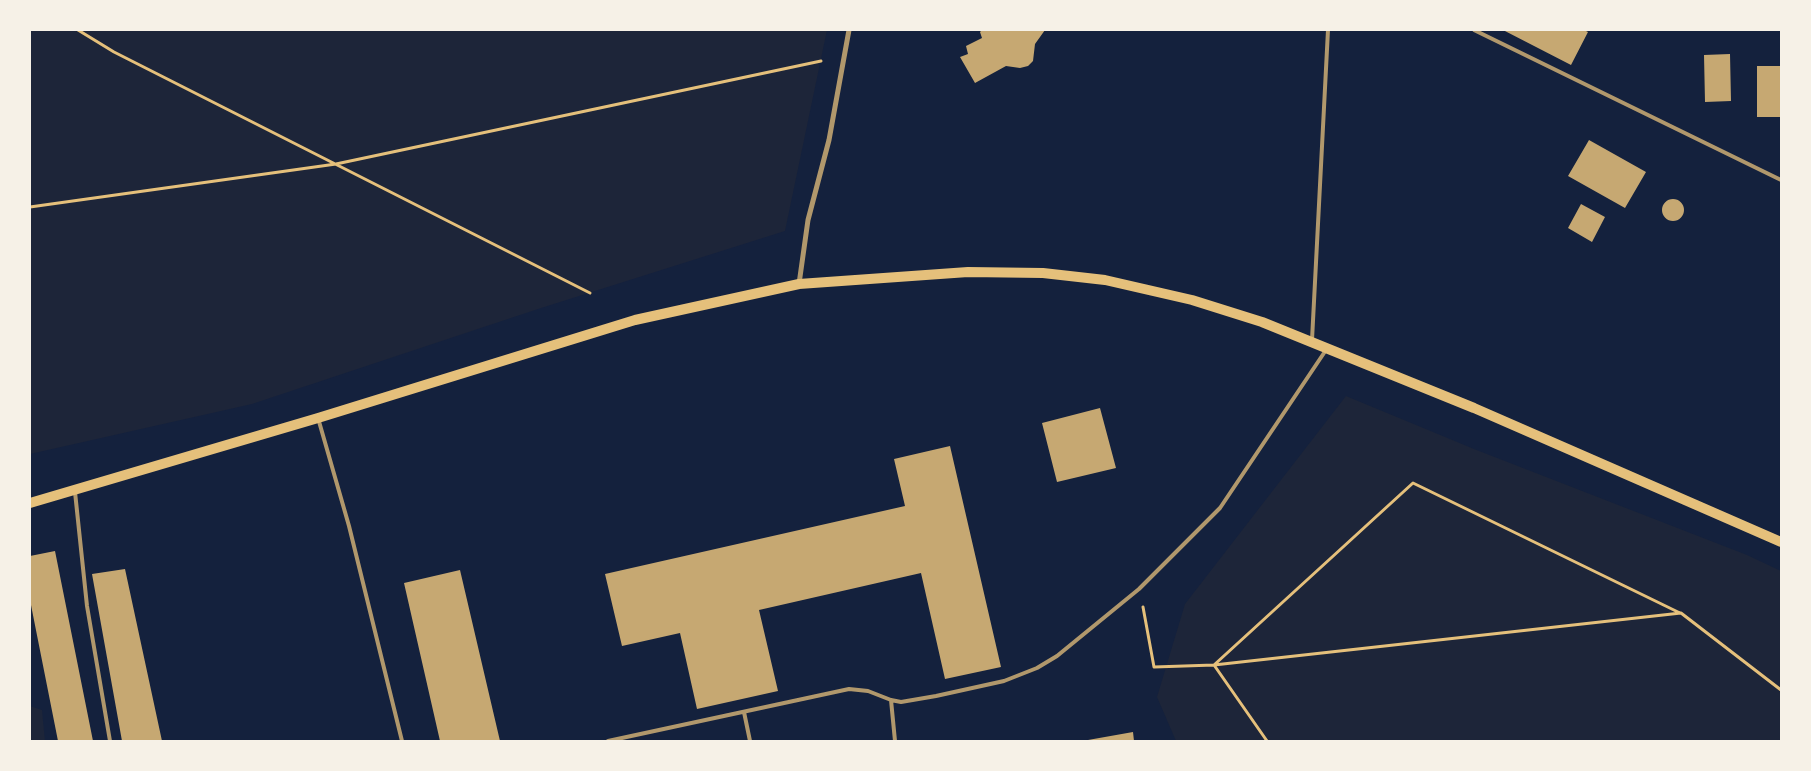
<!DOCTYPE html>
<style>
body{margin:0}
#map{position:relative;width:1811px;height:771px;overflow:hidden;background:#14213d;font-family:"DM Sans",sans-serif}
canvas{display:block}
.frame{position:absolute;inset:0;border:31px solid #f6f1e7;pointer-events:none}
</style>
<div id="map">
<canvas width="1811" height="771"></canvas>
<div class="frame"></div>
</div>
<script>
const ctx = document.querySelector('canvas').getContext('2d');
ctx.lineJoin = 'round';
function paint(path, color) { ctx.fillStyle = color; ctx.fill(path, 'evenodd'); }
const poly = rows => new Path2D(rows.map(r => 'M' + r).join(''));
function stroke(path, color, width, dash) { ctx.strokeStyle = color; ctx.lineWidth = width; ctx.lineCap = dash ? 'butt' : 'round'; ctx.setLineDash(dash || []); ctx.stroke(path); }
paint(poly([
 [30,30,827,30,785,231,538,309,252,404,30,454],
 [1346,396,1474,449,1747,555,1781,571,1781,741,1176,741,1157,697,1185,604],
 [30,706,42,710,45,741,30,741]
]), '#1d2539');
paint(poly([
 [982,30,1045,30,1035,44,1033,61,1028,66,1020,68,1006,66,975,83,960,57,968,54,966,46,982,38,980,32],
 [1503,30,1584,30,1588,32,1571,65],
 [1730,54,1731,101,1705,102,1704,55],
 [1757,66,1781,66,1781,117,1757,117],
 [1589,140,1646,172,1625,208,1568,176],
 '1662 210a11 11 0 1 1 22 0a11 11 0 1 1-22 0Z',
 [1581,204,1605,217,1592,242,1568,228],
 [1100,408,1116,468,1057,482,1042,423],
 [950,446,1001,667,945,679,921,573,759,610,778,691,697,709,680,633,622,646,605,574,905,506,894,459],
 [55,551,93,741,58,741,30,600,30,556],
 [125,569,162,741,122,741,92,574],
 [460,570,500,741,440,741,404,583],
 [1133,732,1134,741,1088,741,1088,740]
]), '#c6a872');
stroke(poly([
 [78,30,114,52,590,293],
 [30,207,336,164,821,61],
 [1143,607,1154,667,1214,665,1681,613,1781,690],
 [1267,741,1214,665,1413,483,1680,613]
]), '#e5c07b', 3);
stroke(poly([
 [1474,30,1781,180],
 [1312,340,1328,30],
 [318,418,349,526,402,741],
 [75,492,87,606,110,741],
 [891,700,895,741],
 [744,712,750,741],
 [608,741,849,689,868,691,891,700,901,702,936,696,1004,681,1037,668,1057,656,1139,589,1220,508,1326,350]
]), '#b1986c', 4);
stroke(poly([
 [799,284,808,220,829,140,849,30]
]), '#b1986c', 5);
stroke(poly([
 [30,503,318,418,635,320,799,284,968,272,1043,273,1105,280,1192,300,1262,322,1474,408,1781,542]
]), '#e5c07b', 10);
</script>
